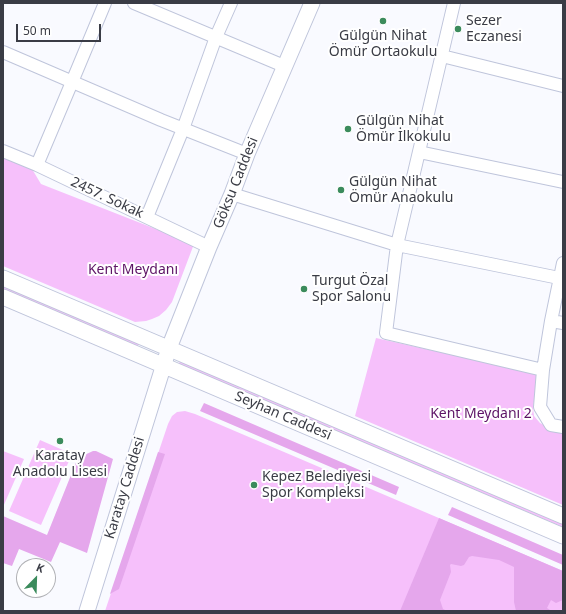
<!DOCTYPE html>
<meta charset="utf-8">
<style>
body{margin:0}
#map{position:relative;width:566px;height:614px;overflow:hidden;background:#f9faff;font-family:"Noto Sans",sans-serif}
canvas{display:block}
.frame{position:absolute;inset:0;border:4px solid #3a3c45;pointer-events:none}
.north{position:absolute;left:16px;top:558px;width:40px;height:40px;box-sizing:border-box;background:#fff;border:1px solid #b0b1b5;border-radius:50%;rotate:23deg;font-size:11px;font-weight:700;line-height:16px;text-align:center;color:#3a3c45}
.north::after{content:'';display:block;margin:auto;width:14px;height:18px;background:#3b8b5c;clip-path:polygon(50% 0,100% 100%,50% 72%,0 100%)}
.scale{position:absolute;left:16px;top:24px;width:85px;height:18px;box-sizing:border-box;border:2px solid #3a3c45;border-top:0;padding-left:5px;font-size:12px;line-height:14px;white-space:nowrap;color:#3a3c45;-webkit-text-stroke:3px #fff;paint-order:stroke}
</style>
<div id="map">
<canvas width="566" height="614"></canvas>
<div class="frame"></div>
<div class="north">K</div>
<div class="scale">50 m</div>
</div>
<script>
const ctx = document.querySelector('canvas').getContext('2d');
ctx.lineJoin = 'round';
function paint(path, color) { ctx.fillStyle = color; ctx.fill(path, 'evenodd'); }
const poly = rows => new Path2D(rows.map(r => 'M' + r).join(''));
function stroke(path, color, width, dash) { ctx.strokeStyle = color; ctx.lineWidth = width; ctx.lineCap = dash ? 'butt' : 'round'; ctx.setLineDash(dash || []); ctx.stroke(path); }
function drawText(font, color, halo, rows, align = 'center') {
  ctx.font = font + ' "Noto Sans",sans-serif'; ctx.lineWidth = 4; ctx.setLineDash([]); ctx.textBaseline = 'middle'; ctx.strokeStyle = halo; ctx.fillStyle = color; for (const [text, x, y, turn = 0] of rows) {
    ctx.save(); ctx.translate(x, y); ctx.rotate((+turn || 0) * Math.PI / 180); ctx.textAlign = isNaN(turn) ? turn : align; if (halo) ctx.strokeText(text, 0, 0); ctx.fillText(text, 0, 0); ctx.restore();
  }
}
paint(poly([
 [3,157,32,169,41,184,194,244,172,302,166,310,159,316,152,319,146,321,135,322,3,266],
 [3,285,139,343,138,346,3,289],
 [376,338,538,374,533,408,534,416,540,423,548,427,563,431,563,505,355,416],
 [180,360,563,523,563,527,179,364],
 [185,411,195,414,563,571,563,611,105,611,168,424,172,416,177,412],
 [40,440,72,454,41,525,9,511],
 [3,451,24,459,3,507]
]), '#f6c0fb');
paint(poly([
 [204,403,399,487,396,495,200,411],
 [93,451,96,451,113,459,87,553,60,542,51,562,19,549,12,566,3,563,3,516,47,535,77,460,80,457],
 [158,452,165,454,119,589,110,594],
 [452,507,563,555,563,565,448,515],
 [439,518,563,571,563,600,556,603,551,600,547,608,550,610,550,611,516,611,514,602,514,567,499,560,472,556,469,557,464,565,461,566,451,564,450,565,451,572,440,600,443,609,447,611,400,611]
]), '#e5a7ec');
const minor = poly([
 [134,3,284,66],
 [454,3,397,245,386,333,543,370],
 [3,52,161,120,247,154],
 [442,56,563,86],
 [3,151,37,165,209,247],
 [419,152,563,182],
 [37,165,72,82,105,3],
 [232,194,397,245,559,278],
 [147,217,183,129,216,37,231,3],
 [563,263,551,321,543,370,540,407,551,425,563,427],
 [551,321,563,323]
]);
const tertiary = poly([
 [3,278,563,516],
 [3,297,563,536],
 [87,611,169,348,209,247,232,194,247,154,312,3]
]);
stroke(minor, '#bfc5db', 14);
stroke(tertiary, '#bfc5db', 17);
stroke(minor, '#fff', 12);
stroke(tertiary, '#fff', 15);
for (const [x, y, r, color] of [
 [383,21,4,"#3b8b5c"],
 [458,29,4,"#3b8b5c"],
 [348,129,4,"#3b8b5c"],
 [341,190,4,"#3b8b5c"],
 [304,289,4,"#3b8b5c"],
 [60,441,4,"#3b8b5c"],
 [254,485,4,"#3b8b5c"]
]) { const dot = new Path2D(); dot.arc(x, y, r, 0, 2 * Math.PI); ctx.fillStyle = color; ctx.fill(dot); stroke(dot, '#fff', 1.5); }
drawText('14px', '#3a3c45', '#fff', [
 ["Sezer",466,21],
 ["Eczanesi",466,37],
 ["Gülgün Nihat",383,36,"center"],
 ["Ömür Ortaokulu",383,52,"center"],
 ["Gülgün Nihat",356,121],
 ["Ömür İlkokulu",356,137],
 ["Gülgün Nihat",349,182],
 ["Ömür Anaokulu",349,198],
 ["Turgut Özal",312,281],
 ["Spor Salonu",312,297],
 ["Karatay",60,456,"center"],
 ["Anadolu Lisesi",60,472,"center"],
 ["Kepez Belediyesi",262,477],
 ["Spor Kompleksi",262,493]
], 'left');
drawText('14px', '#3a3c45', '#fff', [
 ["Göksu Caddesi",236,183,-68],
 ["2457. Sokak",107,198,25],
 ["Seyhan Caddesi",283,416,23],
 ["Karatay Caddesi",125,488,-73]
]);
drawText('14px', '#5d1366', '#fff', [
 ["Kent Meydanı",133,270],
 ["Kent Meydanı 2",481,414]
]);
</script>
